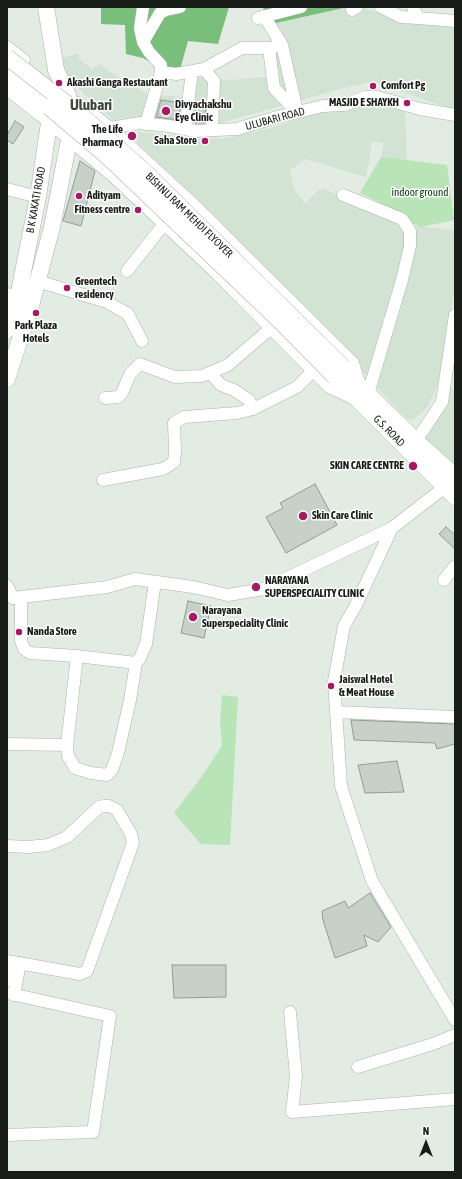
<!DOCTYPE html>
<style>
body{margin:0}
#map{position:relative;width:462px;height:1179px;overflow:hidden;background:#e2ece2;font-family:"Asap Condensed",sans-serif}
canvas{display:block}
.frame{position:absolute;inset:0;border:8px solid #191d19;pointer-events:none}
.north{position:absolute;left:406px;top:1123px;width:40px;height:40px;-webkit-text-stroke:3px #fff;paint-order:stroke;rotate:0deg;font-size:11px;font-weight:700;line-height:16px;text-align:center;color:#191d19}
.north::after{content:'';display:block;margin:auto;width:14px;height:18px;background:#191d19;clip-path:polygon(50% 0,100% 100%,50% 72%,0 100%)}
</style>
<div id="map">
<canvas width="462" height="1179"></canvas>
<div class="frame"></div>
<div class="north">N</div>
</div>
<script>
const ctx = document.querySelector('canvas').getContext('2d');
ctx.lineJoin = 'round';
function paint(path, color) { ctx.fillStyle = color; ctx.fill(path, 'evenodd'); }
const poly = rows => new Path2D(rows.map(r => 'M' + r).join(''));
function stroke(path, color, width, dash) { ctx.strokeStyle = color; ctx.lineWidth = width; ctx.lineCap = dash ? 'butt' : 'round'; ctx.setLineDash(dash || []); ctx.stroke(path); }
function drawText(font, color, halo, rows, align = 'center') {
  ctx.font = font + ' "Asap Condensed",sans-serif'; ctx.lineWidth = 3; ctx.setLineDash([]); ctx.textBaseline = 'middle'; ctx.strokeStyle = halo; ctx.fillStyle = color; for (const [text, x, y, turn = 0] of rows) {
    ctx.save(); ctx.translate(x, y); ctx.rotate((+turn || 0) * Math.PI / 180); ctx.textAlign = isNaN(turn) ? turn : align; if (halo) ctx.strokeText(text, 0, 0); ctx.fillText(text, 0, 0); ctx.restore();
  }
}
paint(poly([
 [348,7,357,7,382,13,455,26,455,109,437,104,400,91,390,83,367,83,340,89,217,124,178,122,139,118,122,118,115,121,96,105,74,84,63,67,60,59,78,53,79,59,92,69,100,63,107,70,147,94,184,97,190,77,230,80,266,77,264,48,271,44,267,25],
 [366,97,394,105,405,112,407,160,387,161,381,157,384,143,372,142,366,177,305,159,290,171,294,189,305,203,319,190,324,188,353,204,406,225,455,230,455,288,438,384,427,408,413,420,407,419,216,217,138,144,133,135,138,132,206,139,228,138,267,129],
 [455,389,455,470,423,439,448,390]
]), '#d3e3d3');
paint(poly([
 [381,157,447,165,454,220,421,227,394,216,377,201,360,193],
 [222,695,238,697,230,845,201,844,174,813,200,779,222,746,220,721]
]), '#b8e4b8');
paint(poly([
 [101,7,229,7,218,44,188,41,178,77,143,58,126,54,125,25,101,24],
 [263,7,348,7,267,25]
]), '#79bf7b');
const building = poly([
 [161,100,181,103,179,120,156,117,161,100],
 [196,102,206,102,205,123,195,123,196,102],
 [15,121,24,127,13,144,7,140,7,135,15,121],
 [80,161,95,171,81,226,63,221,80,161],
 [315,484,337,525,286,553,266,517,283,508,280,503,315,484],
 [446,527,455,535,455,549,439,534,446,527],
 [188,601,211,606,204,638,181,633,188,601],
 [351,720,455,724,455,744,437,749,435,743,354,740,351,720],
 [397,761,404,792,365,793,358,765,397,761],
 [370,893,391,927,378,942,364,935,367,946,335,958,323,920,322,911,345,901,348,908,370,893],
 [172,965,226,965,226,997,174,998,172,965]
]);
paint(building, '#c7d1c7');
stroke(building, '#939c92', 1);
const minor = poly([
 [143,7,140,28,143,42,149,52,161,65,161,72,146,124],
 [352,7,352,10,357,7],
 [381,7,401,17,418,18],
 [413,7,418,18,455,21],
 [264,16,282,45,269,48,274,88,297,112],
 [258,18,301,7],
 [143,42,160,13,166,10,180,7],
 [282,45,297,111],
 [7,47,24,60],
 [204,69,214,81,212,130],
 [161,72,176,74,204,69,242,48,269,48],
 [7,89,40,115,114,177,213,270,329,387,353,398],
 [78,103,109,127,194,205,353,363,359,383],
 [104,129,140,123,169,126,195,131,237,129,277,117,323,106,344,105,366,97,377,97,420,109,455,115],
 [185,129,192,71],
 [7,189,38,197],
 [343,195,402,219,410,231,410,246,402,280,368,394],
 [127,271,164,224],
 [37,281,107,302,128,314,142,341],
 [7,294,18,297],
 [210,373,221,385,234,390,249,400,253,409],
 [105,398,118,397,122,393,130,374,140,364,175,377,202,376,228,365,270,329],
 [416,441,442,402,455,315],
 [103,480,163,469,174,462,175,451,174,423,184,417,237,413,253,409,297,387,313,371],
 [392,528,356,605,344,626,334,681,341,786,372,881,455,1020],
 [444,580,455,566],
 [7,586,13,598,107,587,135,579,193,587,228,595,264,589,392,528,445,487],
 [77,656,136,663,140,658,146,644,155,582],
 [336,712,455,717],
 [7,744,67,745,77,656,30,653,24,649,21,641,21,598],
 [67,745,68,756,75,768,91,773,107,775,112,770,118,753,130,700,136,663],
 [7,846,28,847,48,845,67,837,99,807,104,806,109,806,117,810,131,834,133,843,87,971,80,974,7,961],
 [7,981,10,962],
 [7,993,110,1016,93,1132,7,1135],
 [14,995,20,963],
 [290,1012,296,1076,292,1112,455,1099],
 [358,1067,433,1044,455,1035]
]);
const major = poly([
 [7,75,49,107],
 [7,330,18,297,38,197,49,123,50,96],
 [344,368,360,386,416,441,455,476],
 [335,377,455,497],
 [7,379,32,302,52,227,69,140,71,122,68,95,56,70,46,7]
]);
stroke(minor, '#abb4aa', 13);
stroke(major, '#abb4aa', 17);
stroke(minor, '#fff', 12);
stroke(major, '#fff', 16);
const majorBridge = poly([
 [7,57,80,114,144,171,344,368],
 [49,107,110,159,281,322,335,377]
]);
stroke(majorBridge, '#abb4aa', 17, []);
stroke(majorBridge, '#fff', 16);
for (const [x, y, r, color] of [
 [59,83,4,"#a41b64"],
 [373,86,4,"#a41b64"],
 [407,103,4,"#a41b64"],
 [166,111,5,"#a41b64"],
 [132,136,5,"#a41b64"],
 [205,141,4,"#a41b64"],
 [79,196,4,"#a41b64"],
 [138,210,4,"#a41b64"],
 [67,288,4,"#a41b64"],
 [36,313,4,"#a41b64"],
 [413,466,5,"#a41b64"],
 [303,516,5,"#a41b64"],
 [256,587,5,"#a41b64"],
 [193,617,5,"#a41b64"],
 [19,632,4,"#a41b64"],
 [331,686,4,"#a41b64"]
]) { const dot = new Path2D(); dot.arc(x, y, r, 0, 2 * Math.PI); ctx.fillStyle = color; ctx.fill(dot); stroke(dot, '#fff', 1.5); }
drawText('bold 11px', '#191d19', '#fff', [
 ["Akashi Ganga Restautant",67,83],
 ["Comfort Pg",381,86],
 ["MASJID E SHAYKH",399,103,"right"],
 ["Divyachakshu",175,105],
 ["Eye Clinic",175,118],
 ["The Life",123,130,"right"],
 ["Pharmacy",123,143,"right"],
 ["Saha Store",197,141,"right"],
 ["Adityam",87,196],
 ["Fitness centre",130,210,"right"],
 ["Greentech",75,282],
 ["residency",75,295],
 ["Park Plaza",36,326,"center"],
 ["Hotels",36,339,"center"],
 ["SKIN CARE CENTRE",404,466,"right"],
 ["Skin Care Clinic",312,516],
 ["NARAYANA",265,581],
 ["SUPERSPECIALITY CLINIC",265,594],
 ["Narayana",202,611],
 ["Superspeciality Clinic",202,624],
 ["Nanda Store",27,632],
 ["Jaiswal Hotel",339,680],
 ["& Meat House",339,693]
], 'left');
drawText('11px', '#191d19', '#fff', [
 ["ULUBARI ROAD",275,119,-15],
 ["B K KAKATI ROAD",36,200,-80],
 ["BISHNU RAM MEHDI FLYOVER",189,215,44],
 ["G.S. ROAD",389,431,45]
]);
drawText('11px', '#013508', '#fff', [
 ["indoor ground",420,193]
]);
drawText('bold 15px', '#3d453d', '#fff', [
 ["Ulubari",91,105]
]);
</script>
